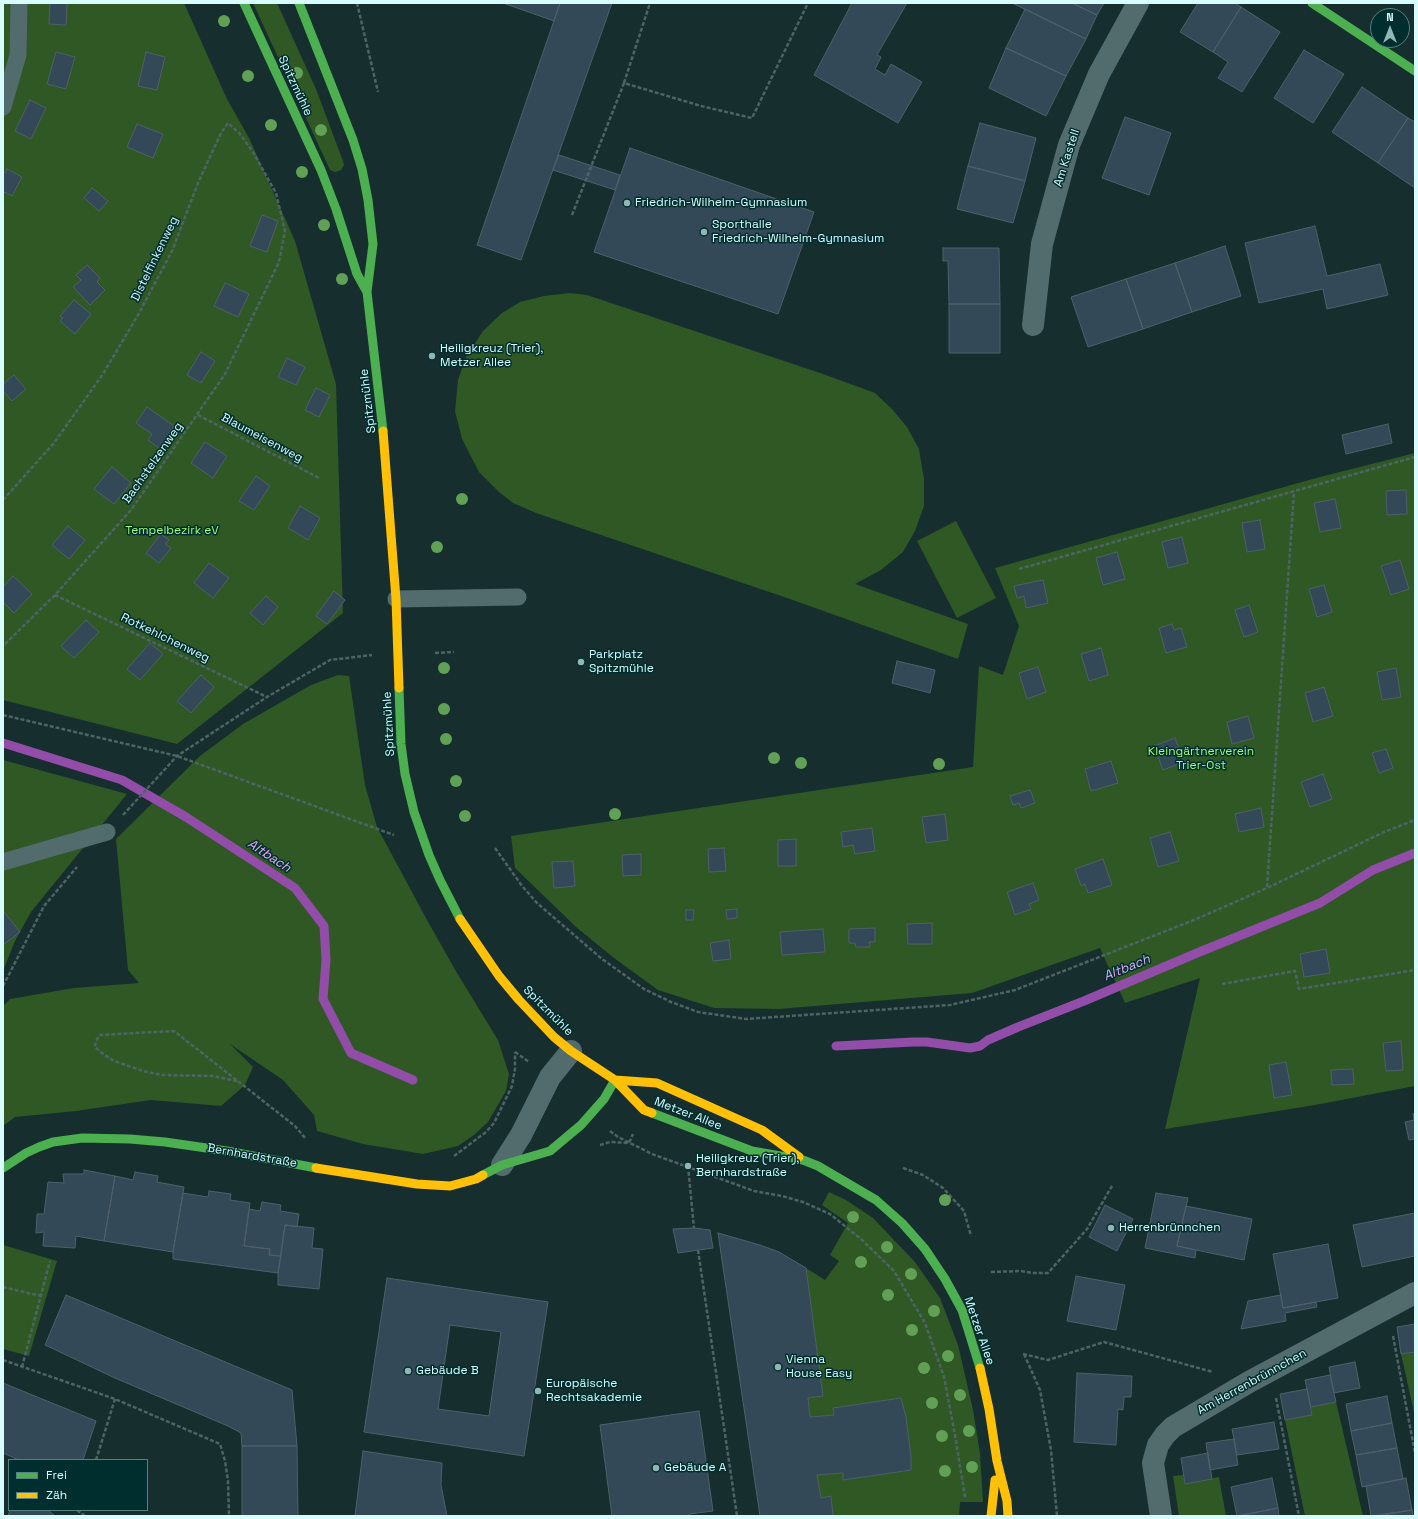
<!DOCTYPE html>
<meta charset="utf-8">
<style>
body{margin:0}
#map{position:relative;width:1418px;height:1519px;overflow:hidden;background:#162e2e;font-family:"Space Grotesk",sans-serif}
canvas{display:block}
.frame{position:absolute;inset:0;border:4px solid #d8fdfe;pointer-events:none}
.legend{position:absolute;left:8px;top:1459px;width:140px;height:52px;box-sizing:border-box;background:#002e2f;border:1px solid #568182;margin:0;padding:5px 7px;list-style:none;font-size:12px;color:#d8fdfe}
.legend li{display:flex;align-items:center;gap:8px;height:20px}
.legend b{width:20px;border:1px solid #568182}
.north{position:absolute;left:1370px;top:8px;width:40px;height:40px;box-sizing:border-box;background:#002e2f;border:1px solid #568182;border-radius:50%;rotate:0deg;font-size:11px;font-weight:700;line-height:16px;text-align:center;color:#d8fdfe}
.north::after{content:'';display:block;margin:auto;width:14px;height:18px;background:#94b5b5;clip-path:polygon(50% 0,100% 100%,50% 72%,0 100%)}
</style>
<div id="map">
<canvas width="1418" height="1519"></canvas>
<div class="frame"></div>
<ul class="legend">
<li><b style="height:5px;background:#4caf50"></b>Frei</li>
<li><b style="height:5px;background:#ffc107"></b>Zäh</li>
</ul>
<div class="north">N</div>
</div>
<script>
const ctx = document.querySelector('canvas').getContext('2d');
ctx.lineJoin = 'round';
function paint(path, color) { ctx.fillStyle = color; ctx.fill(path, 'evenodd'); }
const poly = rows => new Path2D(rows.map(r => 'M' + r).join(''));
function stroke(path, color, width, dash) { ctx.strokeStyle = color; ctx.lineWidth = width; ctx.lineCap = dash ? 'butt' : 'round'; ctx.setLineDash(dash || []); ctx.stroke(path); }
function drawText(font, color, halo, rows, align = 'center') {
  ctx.font = font + ' "Space Grotesk",sans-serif'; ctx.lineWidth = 3; ctx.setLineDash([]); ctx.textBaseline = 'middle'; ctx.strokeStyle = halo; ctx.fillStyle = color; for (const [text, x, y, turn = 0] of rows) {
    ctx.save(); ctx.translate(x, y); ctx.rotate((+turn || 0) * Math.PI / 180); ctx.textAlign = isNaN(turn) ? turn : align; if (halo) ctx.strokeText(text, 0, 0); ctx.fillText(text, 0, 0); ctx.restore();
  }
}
paint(poly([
 [3,3,184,3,227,99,249,138,295,241,336,384,343,613,177,744,3,700],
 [253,3,277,3,316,89,343,161,344,165,341,170,335,172,330,170],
 [570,293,587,295,823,374,875,393,892,409,907,427,919,449,924,479,924,506,915,531,903,552,881,570,855,584,968,624,958,659,790,599,536,513,513,503,499,492,479,472,462,439,455,411,458,380,466,357,483,331,502,313,520,302,544,296],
 [1415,453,1415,1086,1315,1105,1165,1129,1200,978,1125,1003,1100,948,972,993,778,1009,714,1008,658,990,614,958,576,927,515,868,511,836,973,767,979,666,1003,675,1019,626,995,568,1320,477],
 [956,521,996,598,957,618,917,541],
 [338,675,349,676,365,785,377,827,427,920,457,973,498,1040,509,1074,506,1091,488,1122,474,1135,458,1146,423,1154,363,1144,317,1131,314,1115,283,1080,230,1044,253,1067,245,1085,221,1106,151,1100,76,1111,15,1117,3,1126,3,1006,10,999,74,988,139,983,128,970,116,839,200,756,243,724,311,685],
 [3,760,127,794,31,912,15,941,3,971],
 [829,1192,846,1200,873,1218,915,1262,940,1298,958,1345,973,1410,980,1453,983,1502,960,1502,959,1516,833,1516,831,1496,821,1498,817,1475,843,1473,843,1480,911,1470,911,1457,906,1417,901,1398,833,1408,834,1415,810,1417,808,1398,823,1396,806,1268,825,1280,839,1261,830,1255,848,1223,822,1205],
 [3,1245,57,1261,29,1356,3,1349],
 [1415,1352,1415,1417,1401,1354],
 [1336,1402,1363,1516,1305,1516,1285,1420,1312,1415,1311,1407],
 [1183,1475,1185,1484,1219,1477,1226,1516,1179,1516,1173,1476]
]), '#2f5824');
stroke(poly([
 [3,743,122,780,186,817,295,888,324,926,326,960,323,999,351,1053,413,1080],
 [836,1046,913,1042,927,1042,970,1048,980,1046,988,1040,1018,1027,1084,1001,1197,953,1320,903,1373,870,1415,853]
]), '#914da8', 9);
const building = poly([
 [50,3,67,3,66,25,49,24,50,3],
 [503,3,560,3,554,21,503,3],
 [560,3,612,3,521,260,477,245,560,3],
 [852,3,907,3,877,55,881,57,875,69,885,75,891,64,922,82,898,123,814,75,852,3],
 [1012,3,1072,3,1097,15,1086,39,1012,3],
 [1072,3,1104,3,1097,15,1072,3],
 [1198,3,1235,3,1241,7,1213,52,1180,32,1198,3],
 [1241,7,1280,32,1242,92,1218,78,1228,62,1213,52,1241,7],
 [1025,9,1086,39,1066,76,1006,48,1025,9],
 [1006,48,1066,76,1046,116,989,88,1006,48],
 [1304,50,1344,74,1313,123,1274,98,1304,50],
 [56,52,75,57,66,89,47,84,56,52],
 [146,52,165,57,157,90,138,86,146,52],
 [1362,87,1408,118,1378,163,1332,132,1362,87],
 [30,100,46,108,31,139,15,131,30,100],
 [1125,117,1171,133,1149,195,1102,178,1125,117],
 [1408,118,1415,122,1415,188,1378,163,1408,118],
 [980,123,1036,138,1025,181,968,166,980,123],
 [137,124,163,134,153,158,127,147,137,124],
 [630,148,814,212,778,314,594,252,630,148],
 [559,155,620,175,615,190,553,170,559,155],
 [968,166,1025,181,1013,223,957,209,968,166],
 [7,169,22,177,12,196,5,192,3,194,3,172,5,173,7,169],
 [92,188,108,201,99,211,84,198,92,188],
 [262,215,278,221,267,252,250,246,262,215],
 [1315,226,1327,276,1380,264,1388,295,1327,309,1323,289,1259,303,1245,243,1315,226],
 [1225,246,1241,296,1192,312,1175,263,1225,246],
 [943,248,999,248,1000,304,949,304,948,261,943,261,943,248],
 [1175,263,1192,312,1143,329,1126,279,1175,263],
 [87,265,100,278,97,282,105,290,90,305,73,287,81,280,76,275,87,265],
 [1126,279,1143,329,1088,347,1071,297,1126,279],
 [225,283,249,294,238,317,214,306,225,283],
 [74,300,91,314,75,334,60,321,63,318,60,316,74,300],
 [949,304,1000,304,1000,353,949,353,949,304],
 [201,352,215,361,201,383,187,375,201,352],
 [287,358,305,367,296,385,278,377,287,358],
 [14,375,26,389,12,401,3,391,3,384,14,375],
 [316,388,330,395,319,417,305,410,316,388],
 [147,407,174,426,159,448,148,440,152,434,136,423,147,407],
 [1388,424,1392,443,1346,454,1342,435,1388,424],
 [205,442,227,456,213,478,191,463,205,442],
 [112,467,131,483,114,504,94,489,112,467],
 [256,476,270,486,254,510,239,501,256,476],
 [1406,490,1407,514,1387,515,1386,491,1406,490],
 [1335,499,1341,528,1320,532,1314,503,1335,499],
 [300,506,320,518,308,540,288,528,300,506],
 [1260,520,1265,549,1247,552,1242,523,1260,520],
 [68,526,85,540,69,559,52,545,68,526],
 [161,534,169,540,165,544,171,548,159,563,146,553,161,534],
 [1182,537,1188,563,1168,568,1162,542,1182,537],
 [1117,552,1125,579,1103,585,1096,558,1117,552],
 [1400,560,1409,589,1391,595,1381,566,1400,560],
 [209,563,229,578,213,598,194,583,209,563],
 [13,576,32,594,14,613,3,602,3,587,13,576],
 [1043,580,1048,603,1026,608,1024,596,1017,598,1014,586,1043,580],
 [1324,585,1332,612,1317,617,1309,589,1324,585],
 [334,591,345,600,327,624,316,616,334,591],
 [266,596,278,607,263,625,250,613,266,596],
 [1249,605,1258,632,1244,637,1235,610,1249,605],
 [86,620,99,632,74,658,61,646,86,620],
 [1172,624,1174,630,1181,628,1187,647,1166,653,1159,628,1172,624],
 [150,643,163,654,140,680,127,669,150,643],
 [1101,648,1108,675,1089,681,1081,654,1101,648],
 [897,661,935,670,930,693,892,683,897,661],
 [1038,667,1046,692,1027,699,1019,673,1038,667],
 [1396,668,1401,697,1382,700,1377,672,1396,668],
 [201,675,214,687,191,713,177,701,201,675],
 [1324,687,1333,716,1313,722,1305,693,1324,687],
 [1248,716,1254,738,1232,744,1227,722,1248,716],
 [1175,738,1184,762,1163,770,1154,746,1175,738],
 [1386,749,1393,768,1379,773,1372,753,1386,749],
 [1111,761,1118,783,1091,791,1085,769,1111,761],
 [1323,774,1332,799,1310,807,1301,782,1323,774],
 [1030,790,1035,803,1021,808,1019,803,1013,805,1010,796,1030,790],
 [1261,808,1264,827,1239,832,1235,814,1261,808],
 [945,814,948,840,926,843,922,817,945,814],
 [872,828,875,851,855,854,853,845,843,847,841,832,872,828],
 [1170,832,1179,861,1158,867,1150,838,1170,832],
 [796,839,796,866,778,866,778,840,796,839],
 [724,848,726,871,709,872,708,849,724,848],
 [641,854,641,875,623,876,622,855,641,854],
 [1103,859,1112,885,1088,893,1085,884,1081,886,1075,869,1103,859],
 [573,861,575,886,554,888,552,862,573,861],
 [1033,883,1039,900,1029,904,1031,909,1015,915,1007,892,1033,883],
 [737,909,737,918,727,919,726,910,737,909],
 [686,910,694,910,693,920,686,920,686,910],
 [4,912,20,932,3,945,3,913,4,912],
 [932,923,932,944,908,944,907,924,932,923],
 [875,928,875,942,869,942,870,947,856,947,855,943,849,943,849,929,875,928],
 [823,929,825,952,782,955,780,932,823,929],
 [729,940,731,959,713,961,710,943,729,940],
 [1326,949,1330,973,1304,977,1300,954,1326,949],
 [1401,1041,1403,1070,1386,1071,1383,1043,1401,1041],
 [1286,1062,1292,1095,1274,1098,1269,1065,1286,1062],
 [1353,1069,1354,1084,1332,1085,1331,1070,1353,1069],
 [1413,1114,1415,1114,1415,1139,1409,1140,1405,1122,1414,1120,1413,1114],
 [84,1170,115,1176,104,1241,76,1236,75,1248,43,1246,44,1232,36,1233,37,1214,44,1214,48,1182,64,1183,63,1174,84,1174,84,1170],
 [135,1172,158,1176,157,1182,184,1187,173,1252,104,1241,115,1176,133,1180,135,1172],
 [209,1191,231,1194,230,1200,250,1203,244,1246,270,1249,269,1255,281,1256,278,1273,173,1259,173,1252,183,1193,208,1197,209,1191],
 [1156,1193,1188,1198,1177,1246,1196,1250,1195,1258,1145,1248,1156,1193],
 [262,1202,281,1205,280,1211,299,1214,297,1227,285,1225,281,1256,269,1255,270,1249,244,1246,249,1209,260,1211,262,1202],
 [1105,1205,1133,1219,1117,1251,1089,1237,1105,1205],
 [1186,1206,1252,1219,1244,1260,1177,1246,1186,1206],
 [1415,1213,1415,1256,1362,1267,1353,1225,1415,1213],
 [285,1225,314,1228,312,1248,323,1249,319,1289,278,1285,278,1273,285,1225],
 [694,1228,710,1230,713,1248,678,1253,673,1229,694,1228],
 [718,1233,760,1245,779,1252,806,1268,823,1396,808,1398,810,1417,834,1415,833,1408,901,1398,906,1417,911,1457,911,1470,843,1480,843,1473,817,1475,821,1498,831,1496,833,1516,760,1516,718,1233],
 [1328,1244,1338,1298,1283,1308,1273,1254,1328,1244],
 [1076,1276,1125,1285,1116,1330,1067,1321,1076,1276],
 [387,1278,548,1302,524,1456,364,1432,387,1278],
 [450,1325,501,1332,489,1416,438,1409,450,1325],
 [66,1295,292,1390,297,1446,242,1446,241,1433,228,1426,115,1378,45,1345,66,1295],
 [1281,1295,1283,1308,1316,1302,1317,1307,1285,1313,1286,1321,1241,1329,1248,1301,1281,1295],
 [1415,1324,1415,1352,1401,1354,1397,1327,1415,1324],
 [1355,1362,1360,1388,1334,1393,1329,1367,1355,1362],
 [1077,1373,1132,1376,1131,1397,1124,1397,1123,1410,1118,1409,1116,1445,1074,1442,1077,1373],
 [1330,1375,1336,1402,1311,1407,1305,1380,1330,1375],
 [3,1383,96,1421,83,1460,19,1460,3,1453,3,1383],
 [1307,1389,1312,1415,1285,1420,1280,1394,1307,1389],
 [1387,1396,1392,1423,1351,1431,1346,1404,1387,1396],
 [699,1411,713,1511,689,1514,689,1516,612,1516,600,1425,699,1411],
 [1274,1422,1279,1449,1237,1455,1232,1429,1274,1422],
 [1392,1423,1397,1448,1356,1455,1351,1431,1392,1423],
 [1234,1439,1238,1465,1210,1470,1206,1443,1234,1439],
 [242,1446,297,1446,298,1516,242,1516,242,1446],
 [1397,1448,1403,1479,1362,1487,1356,1455,1397,1448],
 [363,1451,442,1463,441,1485,447,1516,355,1516,363,1451],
 [1208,1453,1212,1479,1185,1484,1181,1458,1208,1453],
 [1272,1478,1278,1508,1237,1516,1231,1487,1272,1478],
 [1406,1478,1412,1510,1371,1516,1366,1486,1406,1478],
 [1278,1508,1279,1516,1238,1516,1278,1508],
 [10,1510,48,1510,55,1516,8,1516,10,1510],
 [1412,1510,1413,1516,1378,1516,1412,1510]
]);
paint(building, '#334957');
stroke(building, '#4f6069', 1);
stroke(poly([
 [357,3,378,92],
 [624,83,650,3],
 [572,215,624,83,701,106,752,118,808,3],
 [198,415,319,478],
 [3,500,54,443,103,374,138,315,172,251,198,183,221,133,228,123,240,134,253,152,276,193,285,231,279,262,225,374,131,510,55,595,3,646],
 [1019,569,1415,457],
 [55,595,267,697],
 [435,653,454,652],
 [3,715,177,756,394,835],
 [123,815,177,756,267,697,330,660,372,655],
 [495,848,522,886,537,903,602,959,644,989,671,1002,698,1012,746,1019,950,1005,1015,990,1194,920,1267,888,1384,832,1415,820],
 [1267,887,1294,492],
 [1222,984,1295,971,1299,989,1415,970],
 [3,986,44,906,77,867],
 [515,1052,529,1062],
 [237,1081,213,1076,162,1075,143,1071,114,1061,103,1054,95,1047,96,1041,100,1035,174,1031,295,1126,305,1138],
 [610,1131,618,1137,652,1154,754,1191,782,1196,803,1202,830,1214,862,1240,894,1271,925,1323,944,1377,955,1435,965,1497],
 [600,1145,610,1142,629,1143,633,1134],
 [454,1156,486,1132,494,1123,512,1086,515,1069,515,1052],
 [688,1166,694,1228],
 [903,1168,923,1175,943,1188,964,1211,971,1236],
 [698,1250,737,1516],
 [991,1272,1021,1271,1032,1273,1048,1273,1087,1229,1112,1186],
 [3,1287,41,1296],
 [1393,1336,1415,1453],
 [1023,1354,1048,1360,1104,1342,1213,1372],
 [1024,1354,1040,1390,1051,1450,1057,1516],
 [3,1360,115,1399,220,1444,225,1461,228,1481,229,1516],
 [22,1367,50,1261],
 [1276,1398,1299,1516],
 [96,1460,115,1399],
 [77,1510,85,1516]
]), '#4d6464', 2.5, [4, 2]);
stroke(poly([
 [3,107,18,55,19,3],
 [396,599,518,597],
 [3,862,107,832]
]), '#526b6c', 17);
stroke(poly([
 [1033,325,1042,244,1069,145,1099,74,1138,3],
 [502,1165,521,1135,550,1077,571,1051],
 [1161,1516,1153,1463,1158,1445,1165,1435,1173,1427,1249,1382,1415,1293]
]), '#526b6c', 22);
stroke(poly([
 [244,3,321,170,336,209,357,274,367,292],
 [299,3,353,140,362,169,368,200,373,244,367,292,383,431],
 [1312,3,1415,71],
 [399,688,401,744,405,774,414,812,429,855,440,880,460,919],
 [652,1113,752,1151,803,1160,818,1166,876,1200,902,1223,925,1249,945,1279,962,1310,980,1368],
 [3,1168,26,1153,39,1147,53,1142,82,1138,130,1139,165,1142,227,1151,316,1168],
 [483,1175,502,1165,550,1151,581,1125,604,1099,615,1080]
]), '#4caf50', 9);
stroke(poly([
 [383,431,396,599,399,688],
 [460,919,499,976,519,1000,554,1037,571,1051,615,1080,644,1110,652,1113],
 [615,1080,657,1083,762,1130,799,1157],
 [316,1168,417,1184,450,1186,476,1179,483,1175],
 [980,1368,989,1409,997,1461,1007,1501,1008,1516],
 [991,1516,995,1480]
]), '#ffc107', 9);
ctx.fillStyle = '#60a156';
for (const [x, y] of [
 [224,21],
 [297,73],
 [248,76],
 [271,125],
 [321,130],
 [302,172],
 [324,225],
 [342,279],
 [462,499],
 [437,547],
 [444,668],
 [444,709],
 [446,739],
 [774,758],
 [801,763],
 [939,764],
 [456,781],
 [615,814],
 [465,816],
 [945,1200],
 [853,1217],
 [887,1247],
 [861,1262],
 [911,1274],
 [888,1295],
 [934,1311],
 [912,1330],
 [948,1356],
 [924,1368],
 [960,1395],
 [932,1403],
 [969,1431],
 [942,1436],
 [972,1467],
 [945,1471]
]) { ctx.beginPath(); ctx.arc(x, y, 6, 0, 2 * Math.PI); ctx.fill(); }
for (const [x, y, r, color] of [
 [627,203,4,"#94b5b5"],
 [704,232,4,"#94b5b5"],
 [432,356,4,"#94b5b5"],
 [581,662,4,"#94b5b5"],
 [688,1166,4,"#94b5b5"],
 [1111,1228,4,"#94b5b5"],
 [778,1367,4,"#94b5b5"],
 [408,1371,4,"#94b5b5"],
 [538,1391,4,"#94b5b5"],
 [656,1468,4,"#94b5b5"]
]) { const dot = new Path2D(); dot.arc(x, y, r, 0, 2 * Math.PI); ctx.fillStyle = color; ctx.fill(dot); stroke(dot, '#002e2f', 1.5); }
drawText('12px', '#d8fdfe', '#002e2f', [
 ["Spitzmühle",295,86,65],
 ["Am Kastell",1067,158,-72],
 ["Distelfinkenweg",155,259,-64],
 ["Spitzmühle",368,401,-97],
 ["Blaumeisenweg",262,438,28],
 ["Bachstelzenweg",153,463,-55],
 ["Rotkehlchenweg",165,638,26],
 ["Spitzmühle",389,724,-93],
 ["Spitzmühle",548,1011,45],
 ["Metzer Allee",688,1114,21],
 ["Bernhardstraße",252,1156,10],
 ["Metzer Allee",979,1331,71],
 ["Am Herrenbrünnchen",1252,1382,-29]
]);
drawText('12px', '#d8fdfe', '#002e2f', [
 ["Friedrich-Wilhelm-Gymnasium",635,203],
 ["Sporthalle",712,225],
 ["Friedrich-Wilhelm-Gymnasium",712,239],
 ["Heiligkreuz (Trier),",440,349],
 ["Metzer Allee",440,363],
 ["Parkplatz",589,655],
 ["Spitzmühle",589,669],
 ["Heiligkreuz (Trier),",696,1159],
 ["Bernhardstraße",696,1173],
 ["Herrenbrünnchen",1119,1228],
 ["Vienna",786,1360],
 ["House Easy",786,1374],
 ["Gebäude B",416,1371],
 ["Europäische",546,1384],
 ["Rechtsakademie",546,1398],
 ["Gebäude A",664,1468]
], 'left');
drawText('12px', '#9cff77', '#002e2f', [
 ["Tempelbezirk eV",172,531],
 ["Kleingärtnerverein",1201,752],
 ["Trier-Ost",1201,766]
]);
drawText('italic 13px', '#e4acf6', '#002e2f', [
 ["Altbach",269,856,33],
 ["Altbach",1127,968,-22]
]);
</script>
